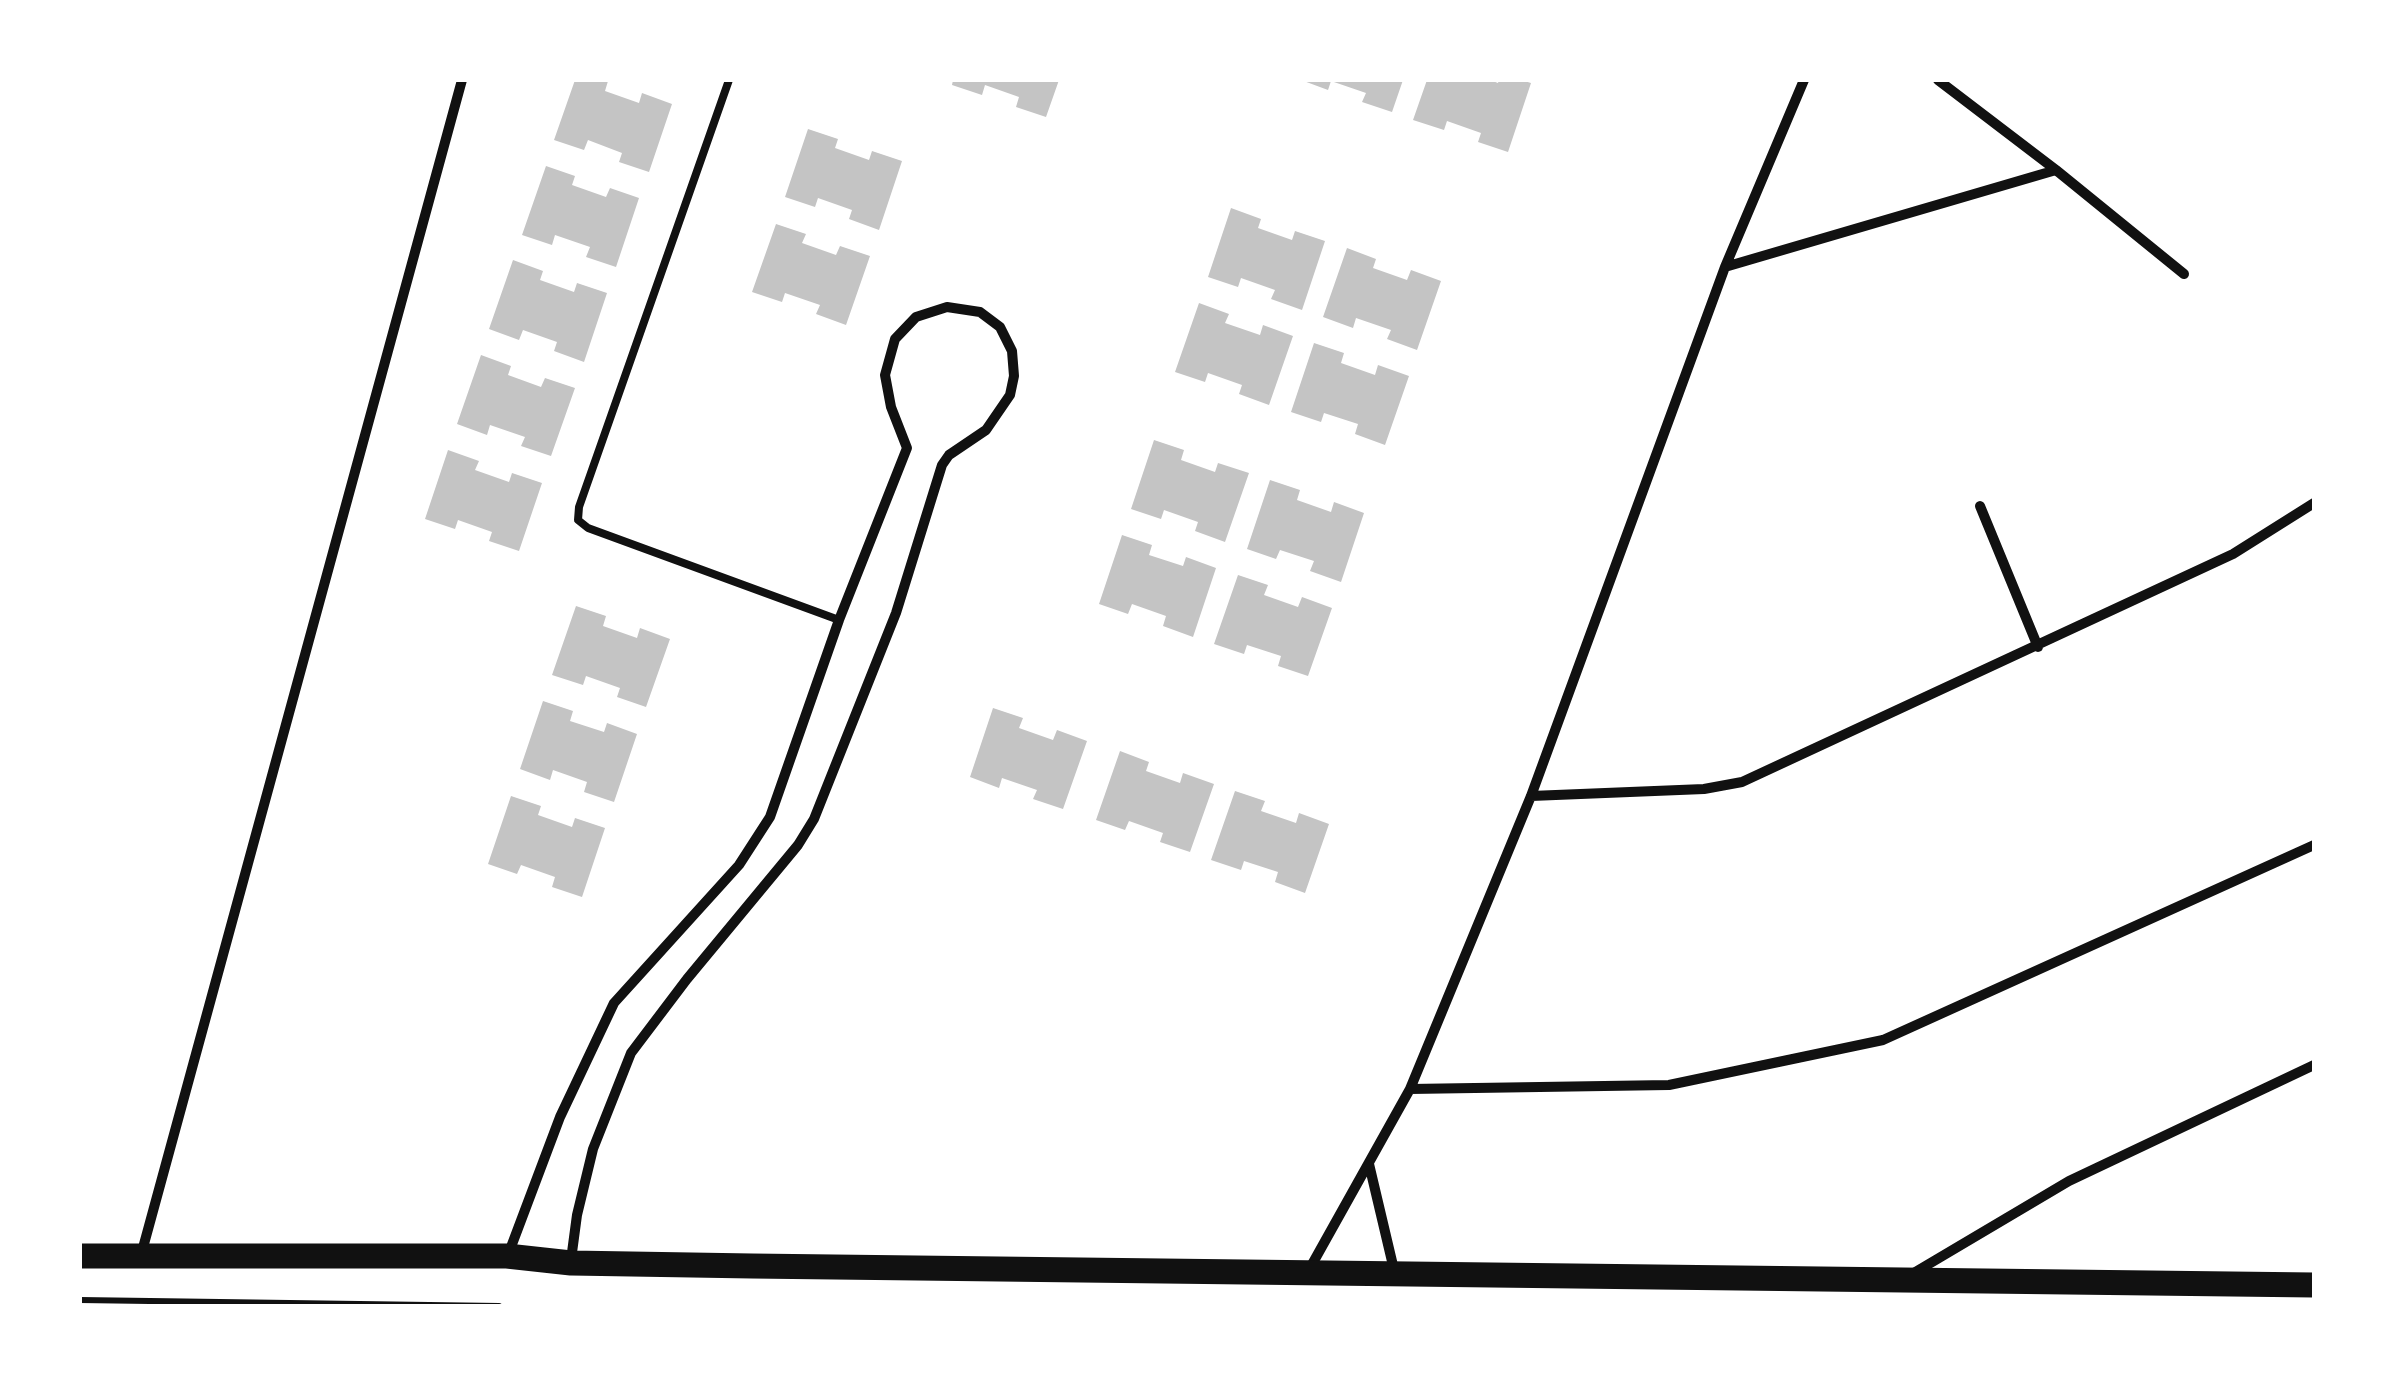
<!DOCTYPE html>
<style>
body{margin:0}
#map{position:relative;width:2394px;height:1386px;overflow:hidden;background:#fff;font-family:"Crimson Pro",serif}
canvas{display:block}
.frame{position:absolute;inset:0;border:82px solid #fff;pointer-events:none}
</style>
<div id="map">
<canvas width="2394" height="1386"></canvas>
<div class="frame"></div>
</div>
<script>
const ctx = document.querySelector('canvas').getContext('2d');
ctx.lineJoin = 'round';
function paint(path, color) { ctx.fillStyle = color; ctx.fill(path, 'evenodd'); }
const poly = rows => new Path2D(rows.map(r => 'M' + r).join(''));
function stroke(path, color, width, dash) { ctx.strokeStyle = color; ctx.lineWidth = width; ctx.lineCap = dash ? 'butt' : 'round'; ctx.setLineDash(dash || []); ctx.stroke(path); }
paint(poly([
 [575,80,604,80,608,81,605,91,639,103,642,93,672,104,649,172,619,162,622,153,588,140,584,150,554,140],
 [953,80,1059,80,1046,117,1016,107,1019,97,985,85,982,95,952,85],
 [1301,80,1403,80,1392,112,1362,102,1366,93,1331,81,1328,90],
 [1427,80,1490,80,1498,83,1499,80,1521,80,1531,83,1508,152,1478,142,1481,133,1447,121,1444,130,1413,120],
 [808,129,838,139,835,148,869,160,872,151,902,161,879,230,849,219,852,210,818,198,815,207,785,197],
 [546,166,575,176,572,185,606,197,610,188,639,198,616,267,586,257,590,247,555,235,552,245,522,235],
 [1231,208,1261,219,1258,228,1292,240,1295,231,1325,241,1302,310,1271,299,1275,290,1241,278,1238,287,1208,277],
 [776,224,806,234,802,243,836,255,840,246,870,256,846,325,816,314,820,305,785,293,782,302,752,292],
 [1347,248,1376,259,1373,268,1407,280,1411,270,1441,281,1417,350,1387,339,1391,330,1356,318,1353,328,1323,317],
 [513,260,543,271,540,280,574,292,577,283,607,293,584,362,554,351,557,342,523,330,519,340,489,329],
 [1199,303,1229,314,1225,323,1260,335,1263,325,1293,336,1269,405,1239,394,1242,385,1208,373,1205,382,1175,372],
 [1314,343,1344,353,1341,363,1375,375,1378,365,1409,376,1385,445,1355,434,1358,424,1324,413,1321,422,1291,412],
 [481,355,511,366,508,375,541,387,545,378,575,388,551,456,521,446,525,437,490,425,487,435,457,424],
 [1154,440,1184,450,1181,460,1215,472,1218,463,1249,473,1225,542,1195,531,1198,522,1164,510,1161,519,1131,509],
 [448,450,479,461,475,470,509,482,512,473,542,483,519,551,489,541,492,532,458,520,455,529,425,519],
 [1270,480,1300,490,1297,500,1331,512,1334,502,1364,513,1341,582,1310,571,1314,561,1280,550,1276,559,1247,549],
 [1122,535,1152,545,1149,555,1183,566,1186,557,1216,568,1193,637,1163,626,1166,616,1132,604,1128,614,1099,604],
 [1238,575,1268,585,1264,595,1298,607,1302,597,1332,608,1308,676,1278,666,1281,656,1247,645,1244,654,1214,644],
 [576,606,606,616,603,626,637,638,640,628,670,639,646,707,617,697,620,688,586,676,583,685,552,675],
 [543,701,573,711,570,721,604,732,607,723,637,734,614,802,584,792,587,782,553,770,550,780,520,769],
 [993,708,1023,718,1019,728,1053,740,1057,730,1087,741,1063,809,1033,799,1037,790,1002,778,999,788,970,777],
 [1120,751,1149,762,1146,771,1180,783,1183,773,1214,784,1190,852,1160,842,1163,833,1129,821,1125,830,1096,820],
 [1235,791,1265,801,1261,811,1296,823,1299,813,1329,824,1305,893,1275,882,1278,872,1244,861,1241,870,1211,860],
 [511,796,541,806,538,815,572,827,575,818,605,828,582,897,552,887,555,877,521,865,517,874,488,864]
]), '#c4c4c4');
stroke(poly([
 [80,1300,499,1306]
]), '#111', 6);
stroke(poly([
 [729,80,579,507,578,520,588,528,839,620]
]), '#111', 8);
stroke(poly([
 [1938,80,2056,170,2184,274],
 [1725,267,2056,170],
 [1980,506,2038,647],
 [1531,796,1704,789,1742,782,2233,554,2314,503],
 [1410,1089,1669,1085,1883,1040,2314,845],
 [1369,1164,1395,1274],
 [141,1255,462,80],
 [508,1255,560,1117,614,1003,739,865,770,817,839,620,907,448,891,407,885,375,895,339,916,317,947,307,980,312,1000,327,1012,351,1014,376,1010,395,986,430,949,455,942,465,896,613,814,819,798,845,687,979,631,1053,593,1149,577,1215,571,1260],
 [1310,1268,1410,1089,1531,796,1725,267,1804,80],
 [1912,1274,2069,1181,2314,1065]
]), '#111', 10);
stroke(poly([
 [80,1256,507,1256,571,1263,752,1266,2314,1285]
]), '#111', 25);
</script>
